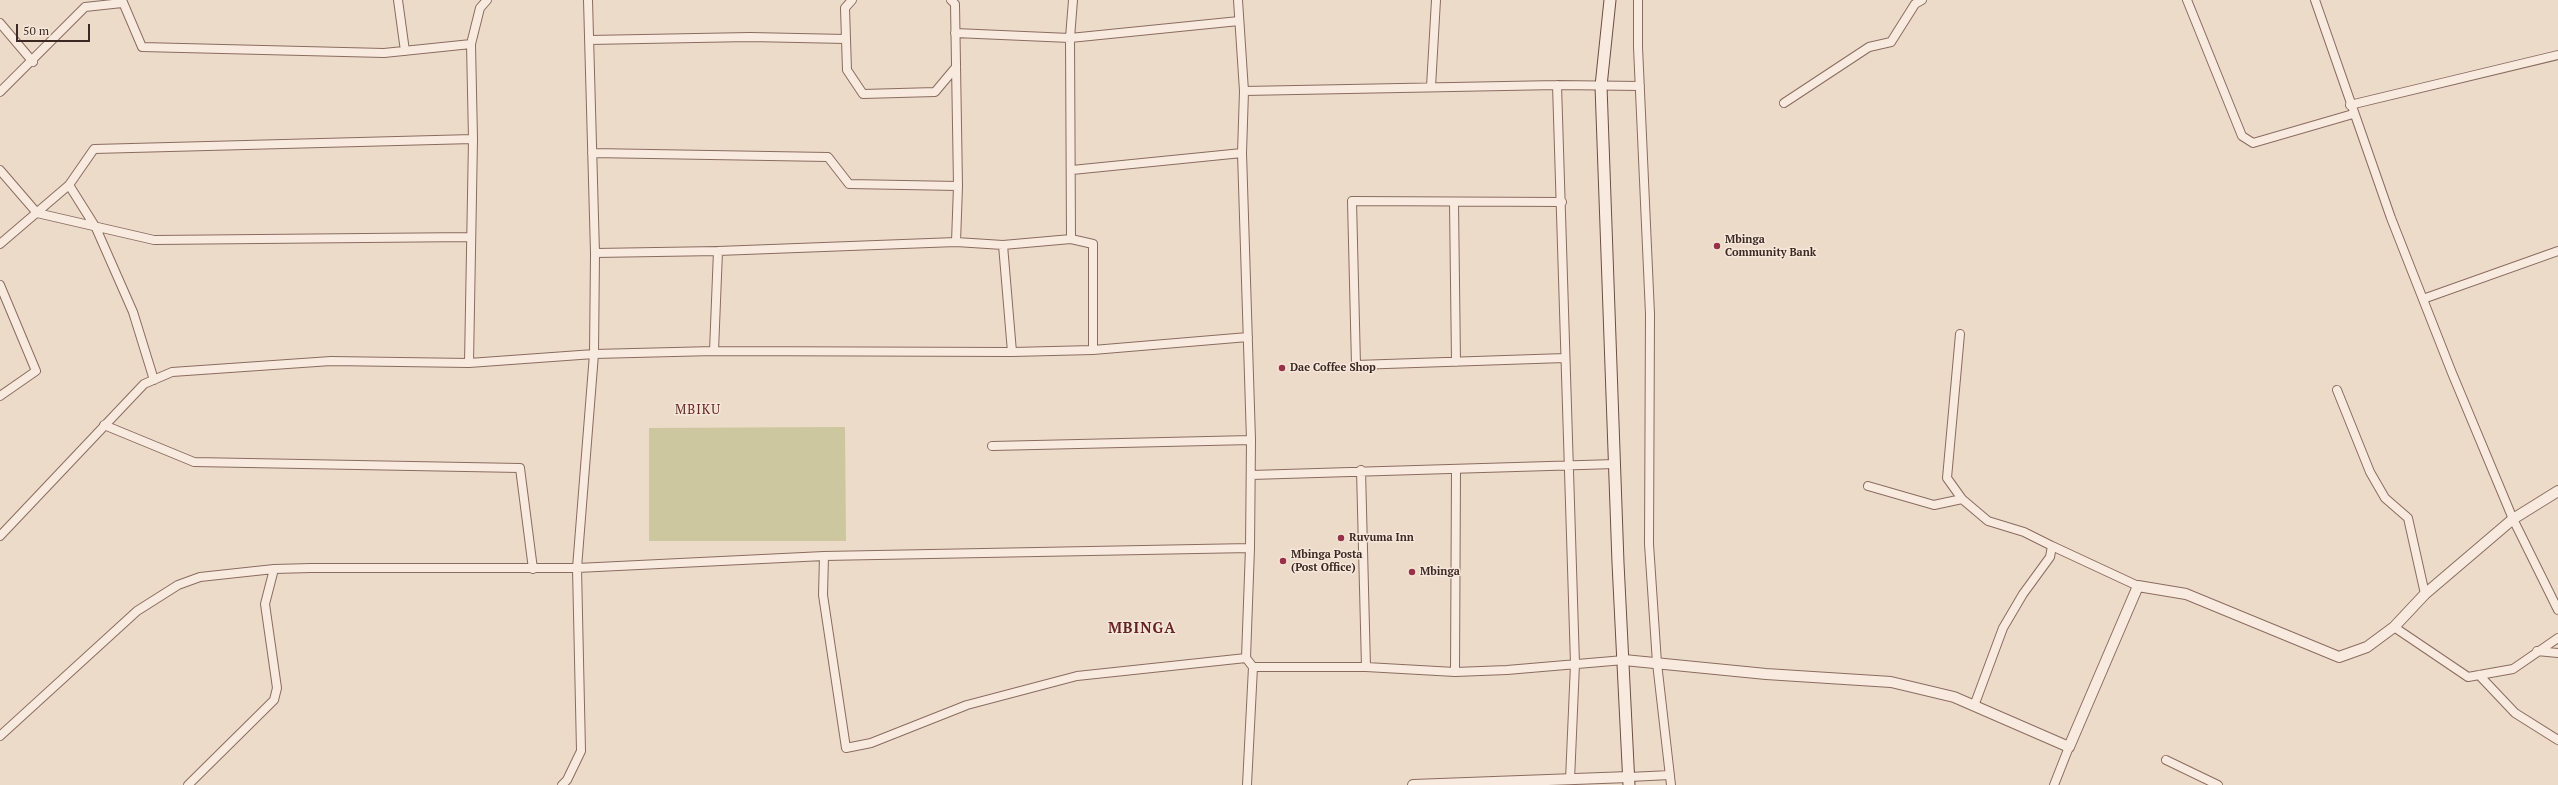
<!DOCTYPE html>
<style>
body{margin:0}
#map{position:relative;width:2558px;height:785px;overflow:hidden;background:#eddbca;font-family:"PT Serif",serif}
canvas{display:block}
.scale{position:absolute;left:16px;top:24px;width:74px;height:18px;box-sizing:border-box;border:2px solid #3b2822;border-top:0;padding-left:5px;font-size:12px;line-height:14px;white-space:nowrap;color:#3b2822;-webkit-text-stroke:3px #f5e7da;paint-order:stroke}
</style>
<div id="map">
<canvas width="2558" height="785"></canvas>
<div class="scale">50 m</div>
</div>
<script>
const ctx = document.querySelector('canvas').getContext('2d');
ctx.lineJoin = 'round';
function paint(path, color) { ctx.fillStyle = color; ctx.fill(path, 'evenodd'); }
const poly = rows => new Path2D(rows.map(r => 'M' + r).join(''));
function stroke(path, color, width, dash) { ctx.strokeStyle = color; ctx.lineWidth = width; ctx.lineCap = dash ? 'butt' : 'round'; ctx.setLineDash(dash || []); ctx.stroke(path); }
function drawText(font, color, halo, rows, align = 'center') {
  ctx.font = font + ' "PT Serif",serif'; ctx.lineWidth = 3; ctx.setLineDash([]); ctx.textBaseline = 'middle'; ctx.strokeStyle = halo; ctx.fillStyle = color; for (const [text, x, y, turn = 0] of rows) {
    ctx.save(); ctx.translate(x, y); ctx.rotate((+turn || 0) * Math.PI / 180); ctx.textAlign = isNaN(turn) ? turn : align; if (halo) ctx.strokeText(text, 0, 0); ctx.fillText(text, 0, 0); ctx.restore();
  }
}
paint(poly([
 [845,427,846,541,649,541,649,428]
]), '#ccc79e');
const minor = poly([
 [122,0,142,47,384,53,471,44],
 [398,0,405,51],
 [852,0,845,8,847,70,863,94,935,92,956,67],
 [951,0,955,4,958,186,956,242],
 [1073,0,1070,38,1071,239,1093,244,1093,350],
 [1238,0,1244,91,1242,153,1251,440,1250,548,1246,658,1253,667,1247,785],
 [1638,0,1638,47,1650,314,1649,544,1657,663,1671,785],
 [2187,0,2242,136,2253,143,2353,114],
 [2315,0,2391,218,2452,373,2513,519,2558,610],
 [0,23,33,62],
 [955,33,1070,38,1239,21],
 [589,40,750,37,846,39],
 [1557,85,1575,664,1570,780],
 [1431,87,1436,0],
 [1244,91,1557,85,1640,86],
 [0,92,85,7,122,3],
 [1784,103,1869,47,1891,42,1915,4,1922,0],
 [2350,105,2558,55],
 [592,153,828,157,849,184,958,186],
 [0,170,37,213,154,240,471,237],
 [1072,170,1242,153],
 [69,185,96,228,133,312,154,380],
 [1562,202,1352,201,1356,365,1565,358],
 [1454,203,1456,362],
 [0,244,69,185,94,149,473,139],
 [1003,245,1012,352],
 [595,253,718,251,956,242,1003,245,1071,239],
 [0,285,36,371,0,396],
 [2423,299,2558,251],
 [1960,334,1947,478,1962,499,1988,521,2024,532,2052,546,2050,557,2023,594,2003,628,1974,706],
 [714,351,718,251],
 [469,363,473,139,471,44,480,8,487,0],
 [2337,390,2370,472,2385,498,2408,518,2425,594],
 [104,425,194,462,520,468,533,569],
 [992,446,1251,440],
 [1361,470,1366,667],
 [1251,475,1615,464],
 [1868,486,1934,505,1962,499],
 [0,536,144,384,172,372,331,361,469,363,594,354,714,351,1012,352,1093,350,1248,337],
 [2052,546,2138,586],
 [824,556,823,595,846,748,871,743,967,705,1077,676,1246,658],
 [2394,627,2468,677,2513,669,2558,638],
 [2537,651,2558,653],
 [1253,667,1366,667,1455,672,1507,670,1624,660],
 [1455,672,1456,469],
 [2479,675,2515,713,2558,740],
 [0,736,137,611,178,585,200,577,274,569,311,568,577,568,824,556,1250,548],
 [2166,760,2218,785],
 [1629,777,1670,775],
 [188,785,274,700,277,688,265,604,274,569],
 [562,785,567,780,581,751,577,568,594,354,595,253,588,0],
 [2054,785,2069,747]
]);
const tertiary = poly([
 [1624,660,1766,674,1891,682,1954,697,2069,747,2138,586,2186,594,2339,657,2367,647,2394,627,2425,594,2513,519,2558,491],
 [1413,785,1629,777]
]);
const secondary = poly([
 [1610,0,1601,86,1618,563,1629,785]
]);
stroke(minor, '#8a6c5f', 10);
stroke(tertiary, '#8a6c5f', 12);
stroke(secondary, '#6c4e42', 13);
stroke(minor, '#f8eade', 8);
stroke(tertiary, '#f8eade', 10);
stroke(secondary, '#f8eade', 11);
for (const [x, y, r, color] of [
 [1717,246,4,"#963148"],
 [1282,368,4,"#963148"],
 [1341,538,4,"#963148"],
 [1283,561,4,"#963148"],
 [1412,572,4,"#963148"]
]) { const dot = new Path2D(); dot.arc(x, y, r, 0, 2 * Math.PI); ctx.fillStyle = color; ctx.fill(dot); stroke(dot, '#f5e7da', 1.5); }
drawText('bold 11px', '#3b2822', '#f5e7da', [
 ["Mbinga",1725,240],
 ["Community Bank",1725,253],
 ["Dae Coffee Shop",1290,368],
 ["Ruvuma Inn",1349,538],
 ["Mbinga Posta",1291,555],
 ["(Post Office)",1291,568],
 ["Mbinga",1420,572]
], 'left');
ctx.letterSpacing = '1px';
drawText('13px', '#662323', '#f5e7da', [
 ["MBIKU",698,410]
]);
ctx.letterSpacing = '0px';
ctx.letterSpacing = '1px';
drawText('bold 15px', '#662323', '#f5e7da', [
 ["MBINGA",1142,629]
]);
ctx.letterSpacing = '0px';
</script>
